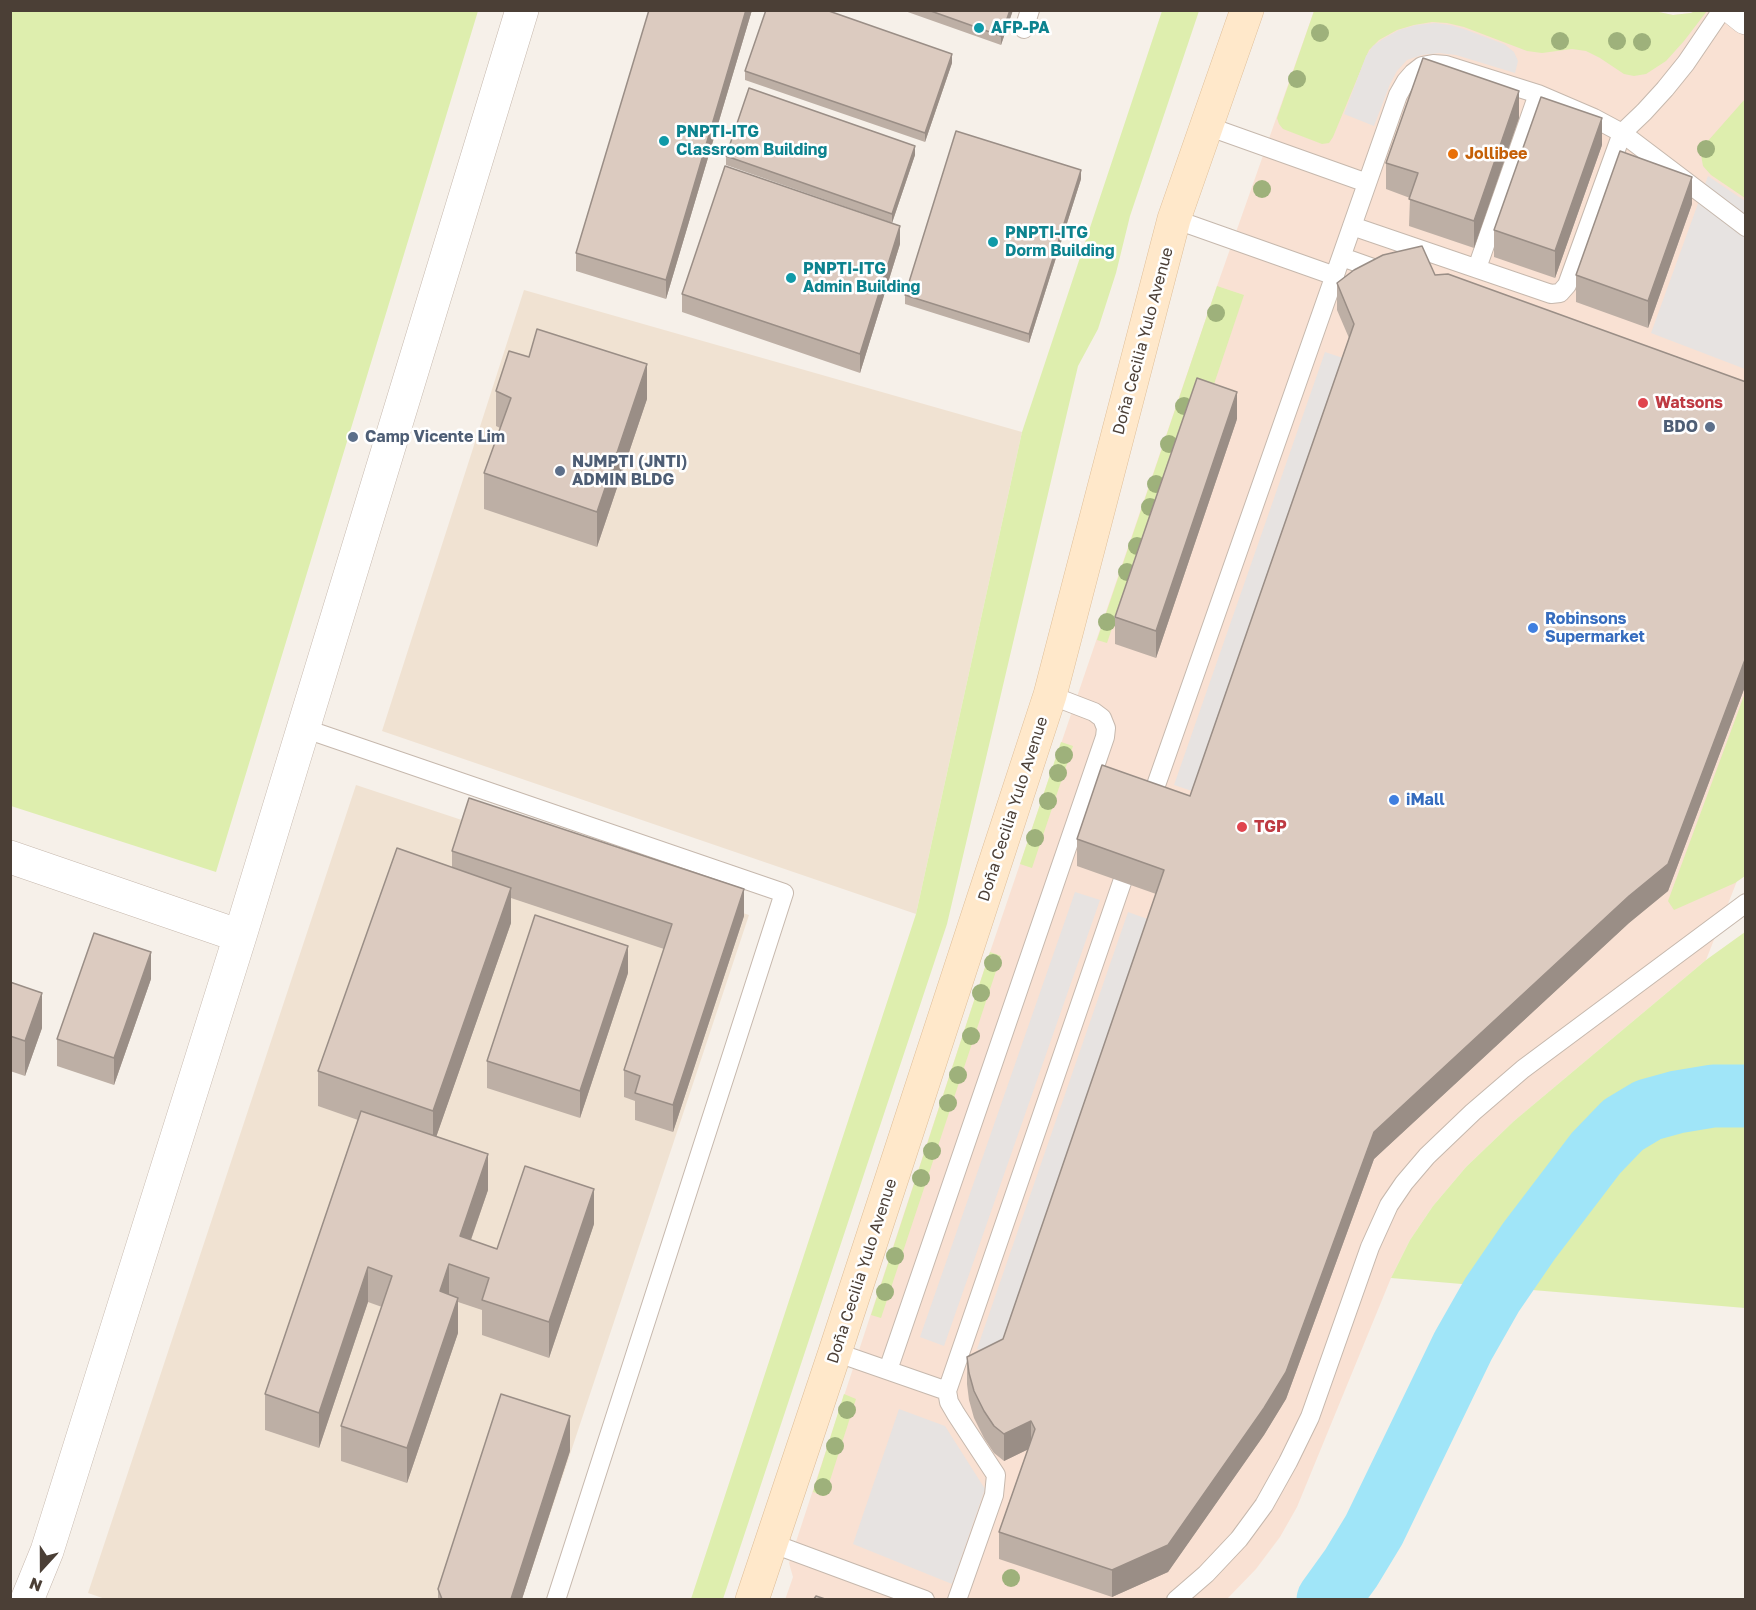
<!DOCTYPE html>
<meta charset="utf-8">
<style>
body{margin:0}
#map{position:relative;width:1756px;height:1610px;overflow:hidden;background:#f6f0e9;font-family:"Golos Text",sans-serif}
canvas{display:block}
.frame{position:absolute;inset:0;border:12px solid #4b3f36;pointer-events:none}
.north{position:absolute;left:12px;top:1538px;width:60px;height:60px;-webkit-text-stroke:4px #fff;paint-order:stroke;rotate:201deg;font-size:16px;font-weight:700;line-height:24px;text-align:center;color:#4b3f36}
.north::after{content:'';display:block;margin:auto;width:21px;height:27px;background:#4b3f36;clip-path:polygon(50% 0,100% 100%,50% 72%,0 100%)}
</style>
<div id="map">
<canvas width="1756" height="1610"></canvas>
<div class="frame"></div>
<div class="north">N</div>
</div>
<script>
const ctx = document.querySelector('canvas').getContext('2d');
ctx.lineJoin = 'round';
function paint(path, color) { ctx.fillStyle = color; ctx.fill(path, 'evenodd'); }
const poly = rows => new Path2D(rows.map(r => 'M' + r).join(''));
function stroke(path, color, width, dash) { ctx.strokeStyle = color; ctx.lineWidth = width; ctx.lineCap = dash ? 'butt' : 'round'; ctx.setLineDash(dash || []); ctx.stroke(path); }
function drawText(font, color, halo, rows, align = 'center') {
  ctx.font = font + ' "Golos Text",sans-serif'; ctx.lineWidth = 5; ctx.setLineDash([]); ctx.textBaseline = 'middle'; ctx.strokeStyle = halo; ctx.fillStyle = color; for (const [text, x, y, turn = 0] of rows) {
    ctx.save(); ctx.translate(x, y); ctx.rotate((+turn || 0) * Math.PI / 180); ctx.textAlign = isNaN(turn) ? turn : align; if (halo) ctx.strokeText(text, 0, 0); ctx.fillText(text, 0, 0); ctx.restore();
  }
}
paint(poly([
 [1649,10,1673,15,1691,13,1695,11,1715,11,1746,36,1746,858,1706,960,1514,1121,1466,1167,1433,1206,1410,1240,1391,1278,1297,1507,1280,1537,1256,1569,1227,1599,785,1600,793,1577,789,1563,990,952,1217,286,1314,11]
]), '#f9e1d3');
paint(poly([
 [524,290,1022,432,916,914,382,731],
 [356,785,749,915,522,1599,108,1600,88,1593]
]), '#f0e2d2');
paint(poly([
 [11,10,478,11,216,872,11,806],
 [1649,10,1673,15,1691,13,1695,11,1707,11,1684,41,1666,61,1646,74,1634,76,1624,74,1600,58,1586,51,1572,49,1542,53,1527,51,1464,27,1447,23,1432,22,1414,25,1397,30,1379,40,1369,50,1333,137,1329,143,1322,144,1283,129,1279,124,1277,118,1314,11],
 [1162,11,1199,11,1130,216,1116,273,1098,329,1078,366,947,924,723,1599,691,1599,916,914,1022,432],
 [1745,99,1745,198,1711,175,1703,166,1701,155,1707,142],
 [1217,286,1244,295,1207,405,1190,399,1107,643,1097,640],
 [1745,693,1745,876,1735,883,1674,910,1668,901],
 [1061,742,1073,746,1032,868,1020,864],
 [1745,932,1745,1308,1391,1278,1410,1240,1433,1206,1466,1167,1514,1121,1706,960],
 [990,952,1001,956,881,1318,871,1315],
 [844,1394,856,1399,825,1496,813,1492]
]), '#deeeae');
paint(poly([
 [1435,23,1450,25,1464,29,1504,44,1514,52,1518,61,1515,73,1456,55,1439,53,1422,55,1407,60,1397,71,1390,84,1374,126,1344,114,1366,56,1373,46,1383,39,1399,30,1416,25],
 [1708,176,1745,201,1745,369,1651,333],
 [1325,352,1346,359,1195,792,1174,785],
 [1075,892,1100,900,944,1346,920,1337],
 [1128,912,1153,921,1003,1357,977,1349],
 [899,1409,945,1426,985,1489,952,1584,853,1544]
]), '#e7e3e1');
stroke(poly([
 [1328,1600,1351,1568,1374,1530,1463,1346,1492,1295,1529,1241,1596,1153,1623,1125,1648,1110,1677,1102,1713,1096,1746,1096]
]), '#a0e5f8', 63);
const service = poly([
 [1024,29,1030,10],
 [1207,126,1367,183],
 [1174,219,1335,276],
 [1352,226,1551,294,1560,293,1567,285,1622,133,1644,112,1665,89,1686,63,1722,10],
 [1342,257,1387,273],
 [1477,268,1538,94],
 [303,728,784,893,556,1600],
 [1148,808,1398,95,1406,81,1413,73,1422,66,1433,64,1446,65,1538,94,1594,118,1622,133,1746,227],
 [835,1352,947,1391],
 [888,1370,1105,737,1106,728,1102,718,1094,712,1050,695],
 [771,1543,925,1600],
 [957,1600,994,1495,996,1475,956,1414,949,1402,947,1391,1130,859],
 [1176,1600,1206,1574,1239,1539,1264,1505,1288,1462,1310,1417,1370,1247,1389,1205,1404,1183,1427,1156,1473,1112,1523,1069,1746,903]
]);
const minor = poly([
 [10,857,240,936],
 [27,1600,47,1551,240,936,522,10]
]);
const tertiary = poly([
 [1736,10,1746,18]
]);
const secondary = poly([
 [752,1600,835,1352,1050,695,1174,219,1247,10]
]);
stroke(service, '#c6b8ad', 20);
stroke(minor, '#c6b8ad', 34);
stroke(tertiary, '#c6b8ad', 34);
stroke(secondary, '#debd96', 34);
stroke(service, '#fff', 18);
stroke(minor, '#fff', 33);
stroke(tertiary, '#fff', 33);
stroke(secondary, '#ffe8ca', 33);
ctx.fillStyle = '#9eb17b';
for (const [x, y] of [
 [1320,33],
 [1560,41],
 [1617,41],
 [1642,42],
 [1297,79],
 [1706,149],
 [1262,189],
 [1216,313],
 [1184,406],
 [1169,444],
 [1156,484],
 [1150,507],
 [1137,546],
 [1127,572],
 [1107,622],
 [1064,755],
 [1058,773],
 [1048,801],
 [1035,838],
 [993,963],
 [981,993],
 [971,1036],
 [958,1075],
 [948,1103],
 [932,1151],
 [921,1178],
 [895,1256],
 [885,1292],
 [847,1410],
 [835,1446],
 [823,1487],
 [1011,1578]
]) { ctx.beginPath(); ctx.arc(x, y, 9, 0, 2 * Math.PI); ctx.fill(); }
paint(poly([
 [649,10,752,10,666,299,576,271,576,253],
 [902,10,1013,10,1001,45],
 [952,63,925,142,745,80,745,71],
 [1519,118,1474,248,1409,226,1410,198,1386,189,1386,163],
 [1602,145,1555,278,1494,257,1494,230],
 [915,155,892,223,726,165,726,156],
 [1081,179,1029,343,905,304,905,295],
 [1692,204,1648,328,1576,302,1576,275],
 [900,244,860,373,682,312,682,294],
 [1435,275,1746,382,1746,684,1668,891,1629,923,1374,1159,1286,1399,1264,1435,1168,1572,1112,1597,999,1559,999,1532,1028,1449,1004,1461,994,1453,984,1438,974,1418,969,1400,967,1384,967,1357,1003,1339,1156,894,1077,866,1077,839,1190,796,1349,338,1337,310,1337,283],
 [496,391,647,399,597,547,484,509,484,473,500,428,496,426],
 [1237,419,1156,658,1115,644,1115,617],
 [452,851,744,916,673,1132,635,1120,635,1101,624,1097,624,1070,664,949,511,898,511,923,436,1137,488,1190,471,1240,497,1249,594,1224,549,1358,482,1335,482,1310,458,1302,458,1333,407,1483,341,1461,341,1426,382,1307,368,1302,319,1448,265,1430,265,1394,358,1120,318,1106,318,1071,452,867],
 [628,973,580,1118,487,1088,487,1061],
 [151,979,114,1085,57,1066,57,1039],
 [10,982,42,1028,25,1076,10,1071],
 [570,1451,522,1599,438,1599,438,1589]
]), '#bdafa5');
paint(poly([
 [746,10,752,10,666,299,666,280],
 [1010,10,1013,10,1001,45,1001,36],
 [952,54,952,63,925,142,925,133],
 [1519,91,1519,118,1474,248,1474,221],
 [1602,118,1602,145,1555,278,1555,251],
 [915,146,915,155,892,223,892,214],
 [1081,170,1081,179,1029,343,1029,334],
 [1692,177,1692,204,1648,328,1648,301],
 [900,226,900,244,860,373,860,354],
 [647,364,647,399,597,547,597,512],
 [1237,392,1237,419,1156,658,1156,631],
 [1746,657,1746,684,1668,891,1629,923,1374,1159,1286,1399,1264,1435,1168,1572,1112,1597,1112,1570,1374,1132],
 [511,888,511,923,433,1146,433,1111],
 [744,889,744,916,673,1132,673,1105],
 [628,946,628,973,580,1118,580,1091],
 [151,952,151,979,114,1085,114,1058],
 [42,993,42,1028,25,1076,25,1041],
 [488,1154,488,1190,461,1268,460,1236],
 [594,1189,594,1224,549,1358,549,1322],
 [449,1264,449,1299,440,1291],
 [368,1267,368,1302,319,1448,319,1413],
 [458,1298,458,1333,407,1483,407,1448],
 [570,1416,570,1451,522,1599,511,1599],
 [1031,1421,1031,1448,1004,1461,1004,1434]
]), '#9a8e86');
const building = poly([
 [649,10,746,10,666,280,576,253,649,10],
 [766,10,826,10,952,54,925,133,745,71,766,10],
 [928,10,1010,10,1001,36,928,10],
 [1423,58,1519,91,1474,221,1409,199,1418,173,1386,163,1423,58],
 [749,88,915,146,892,214,726,156,749,88],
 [1541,97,1602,118,1555,251,1494,230,1541,97],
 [956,131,1081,170,1029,334,905,295,956,131],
 [1620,151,1692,177,1648,301,1576,275,1620,151],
 [725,166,900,226,860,354,682,294,725,166],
 [1422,246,1435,275,1448,274,1746,382,1746,657,1668,864,1629,896,1374,1132,1286,1372,1264,1408,1168,1545,1112,1570,999,1532,1035,1429,1031,1421,1004,1434,994,1426,984,1411,974,1391,969,1373,967,1357,1003,1339,1164,870,1077,839,1102,765,1190,796,1354,324,1337,283,1354,270,1383,255,1422,246],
 [537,329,647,364,597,512,484,473,511,398,496,391,509,351,529,357,537,329],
 [1197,378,1237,392,1156,631,1115,617,1197,378],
 [469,798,744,889,673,1105,635,1093,640,1076,624,1070,672,924,452,851,469,798],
 [397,848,511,888,433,1111,318,1071,397,848],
 [535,915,628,946,580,1091,487,1061,535,915],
 [94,933,151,952,114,1058,57,1039,94,933],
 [10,982,42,993,25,1041,10,1036,10,982],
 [361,1111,488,1154,460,1236,497,1249,525,1166,594,1189,549,1322,482,1300,489,1278,449,1264,440,1291,458,1298,407,1448,341,1426,392,1276,368,1267,319,1413,265,1394,361,1111],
 [501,1394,570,1416,511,1599,442,1599,438,1589,501,1394],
 [816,1596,825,1599,814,1599,816,1596]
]);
paint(building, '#dccbc0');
stroke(building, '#9a8e86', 1.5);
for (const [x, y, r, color] of [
 [979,28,6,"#0f9aa8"],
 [664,141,6,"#0f9aa8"],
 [1453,154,6,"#e8710a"],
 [993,242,6,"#0f9aa8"],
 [791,278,6,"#0f9aa8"],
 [1643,403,6,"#e0444e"],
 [1710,427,6,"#5c6f8a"],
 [353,437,6,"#5c6f8a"],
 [560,471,6,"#5c6f8a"],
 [1533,628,6,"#3f7fe0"],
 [1394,800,6,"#3f7fe0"],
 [1242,827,6,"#e0444e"]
]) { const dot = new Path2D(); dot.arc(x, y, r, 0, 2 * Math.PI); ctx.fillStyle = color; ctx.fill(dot); stroke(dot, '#fff', 2); }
drawText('bold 16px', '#0d838f', '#fff', [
 ["AFP-PA",991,28],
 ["PNPTI-ITG",676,132],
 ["Classroom Building",676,150],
 ["PNPTI-ITG",1005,233],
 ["Dorm Building",1005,251],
 ["PNPTI-ITG",803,269],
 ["Admin Building",803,287]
], 'left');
drawText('bold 16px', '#c56008', '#fff', [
 ["Jollibee",1465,154]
], 'left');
drawText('16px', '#4b3f36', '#fff', [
 ["Doña Cecilia Yulo Avenue",1143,341,-75],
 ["Doña Cecilia Yulo Avenue",1013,809,-72],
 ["Doña Cecilia Yulo Avenue",862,1271,-72]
]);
drawText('bold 16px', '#be3a42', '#fff', [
 ["Watsons",1655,403],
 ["TGP",1254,827]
], 'left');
drawText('bold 16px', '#4e5e75', '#fff', [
 ["BDO",1698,427,"right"],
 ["Camp Vicente Lim",365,437],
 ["NJMPTI (JNTI)",572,462],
 ["ADMIN BLDG",572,480]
], 'left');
drawText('bold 16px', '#366cbe', '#fff', [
 ["Robinsons",1545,619],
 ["Supermarket",1545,637],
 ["iMall",1406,800]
], 'left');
</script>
